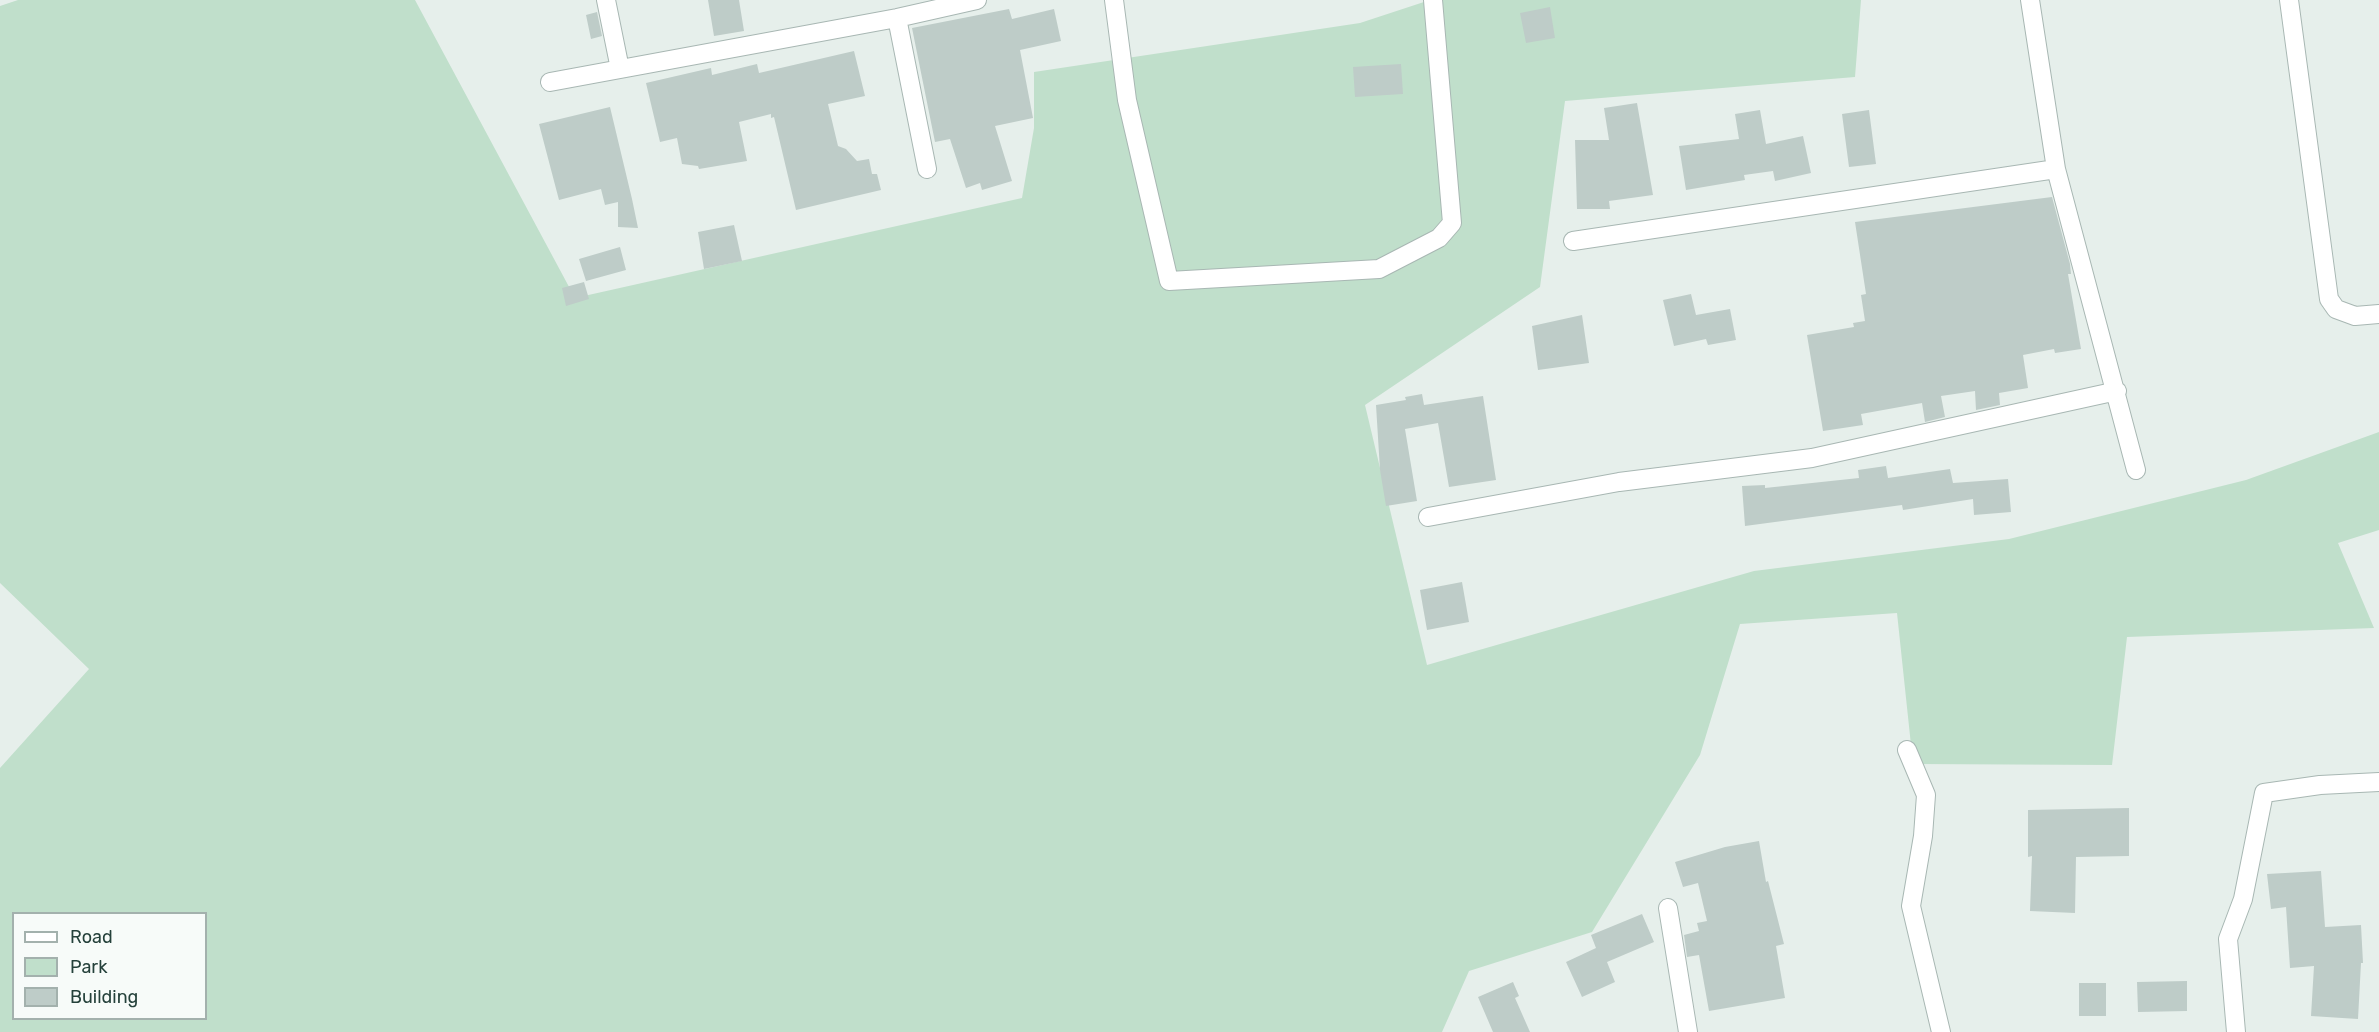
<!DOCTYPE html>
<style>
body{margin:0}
#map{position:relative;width:2379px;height:1032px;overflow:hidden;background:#e6efeb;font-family:Rubik,sans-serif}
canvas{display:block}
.legend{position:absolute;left:12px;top:912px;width:195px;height:108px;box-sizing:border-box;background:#f7fbf9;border:2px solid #a3b1ad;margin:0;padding:8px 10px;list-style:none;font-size:18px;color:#25413b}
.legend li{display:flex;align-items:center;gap:12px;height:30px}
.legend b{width:30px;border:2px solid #a3b1ad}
</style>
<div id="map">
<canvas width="2379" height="1032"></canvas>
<ul class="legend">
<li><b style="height:8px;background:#fff"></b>Road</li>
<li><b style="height:16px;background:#c0dfcb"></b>Park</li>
<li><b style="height:16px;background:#beccc8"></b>Building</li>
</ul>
</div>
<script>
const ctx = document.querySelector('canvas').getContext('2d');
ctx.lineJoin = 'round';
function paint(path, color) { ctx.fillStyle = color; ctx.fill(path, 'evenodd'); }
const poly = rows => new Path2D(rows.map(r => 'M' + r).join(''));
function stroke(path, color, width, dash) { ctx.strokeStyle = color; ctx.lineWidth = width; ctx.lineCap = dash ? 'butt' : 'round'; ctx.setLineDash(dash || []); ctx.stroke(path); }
paint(poly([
 [18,0,415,0,575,298,1022,198,1034,128,1034,72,1360,23,1430,0,1861,0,1855,77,1565,101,1540,287,1365,405,1427,665,1754,571,2009,539,2246,480,2379,432,2379,530,2338,543,2374,628,2127,637,2112,765,1913,764,1897,613,1740,624,1700,755,1592,932,1469,971,1442,1032,0,1032,0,768,89,669,0,583,0,6],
 [14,914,206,914,206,1018,14,1018]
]), '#c0dfcb');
paint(poly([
 [708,0,739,0,744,31,714,36],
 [1550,7,1555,38,1526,43,1520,13],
 [1009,9,1012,19,1054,9,1061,41,1020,50,1033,118,995,126,1012,181,982,190,980,183,966,188,950,139,935,142,912,28],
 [597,12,602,36,591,39,586,15],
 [854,51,865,96,828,104,838,146,846,149,857,161,869,159,872,174,877,174,881,190,796,210,774,117,771,118,771,114,739,122,747,161,699,169,698,166,682,164,677,138,660,142,646,83,711,68,712,75,757,64,759,73],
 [1401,64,1403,94,1355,97,1353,67],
 [1637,103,1653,195,1609,201,1610,209,1577,209,1575,140,1609,140,1604,108],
 [610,107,632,199,638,228,618,227,618,202,605,205,601,189,559,200,539,124],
 [1760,110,1766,144,1803,136,1811,173,1775,181,1773,171,1744,175,1745,180,1686,190,1679,146,1739,139,1735,114],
 [1869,110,1876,164,1849,167,1842,114],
 [2052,197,2070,264,2071,274,2068,274,2081,349,2055,353,2054,349,2023,355,2028,388,1999,393,2000,405,1976,410,1975,391,1941,396,1945,417,1925,422,1922,403,1861,414,1863,425,1823,431,1807,335,1854,327,1853,323,1865,321,1861,295,1866,294,1855,222],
 [734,225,742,261,704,269,698,232],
 [620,247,626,270,586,281,579,259],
 [584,282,589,299,566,306,562,288],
 [1691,294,1696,315,1730,309,1736,340,1708,345,1706,339,1674,346,1663,300],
 [1582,315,1589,363,1538,370,1532,326],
 [1422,394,1424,405,1483,396,1496,480,1449,487,1438,423,1405,429,1417,501,1386,506,1380,470,1376,405,1406,400,1405,397],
 [1886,466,1888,478,1950,469,1953,483,2008,479,2011,512,1974,515,1973,499,1903,510,1902,505,1745,526,1742,486,1765,485,1765,488,1859,478,1858,470],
 [1462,582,1469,622,1427,630,1420,590],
 [2129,808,2129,856,2076,857,2075,913,2030,911,2032,856,2028,857,2028,810],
 [1759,841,1766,882,1768,881,1784,944,1776,946,1785,998,1709,1011,1699,955,1687,957,1684,935,1699,931,1697,923,1707,921,1698,883,1683,887,1675,862,1725,847],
 [2321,871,2325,927,2361,925,2363,963,2361,963,2358,1019,2311,1016,2314,966,2290,968,2286,907,2271,909,2267,874],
 [1642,914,1654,942,1607,962,1615,982,1582,997,1566,962,1596,948,1591,935],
 [2187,981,2187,1011,2138,1012,2137,982],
 [1513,982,1519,996,1515,998,1530,1032,1493,1032,1478,997],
 [2079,983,2106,983,2106,1016,2079,1016]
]), '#beccc8');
const minor = poly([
 [606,0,620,69],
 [1114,0,1127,100,1169,281,1379,269,1439,238,1452,223,1433,0],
 [2030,0,2056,169,2136,470],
 [2289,0,2329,299,2336,309,2355,316,2379,314],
 [897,18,927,169],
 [550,82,897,18,977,0],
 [1573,241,2056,169],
 [1428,517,1619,482,1812,458,2117,391],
 [1907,750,1926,795,1923,836,1911,906,1941,1032],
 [1668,908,1688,1032],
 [2236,1032,2228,939,2243,899,2264,793,2320,785,2379,782]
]);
stroke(minor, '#a8b7b3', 20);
stroke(minor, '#fff', 18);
</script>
